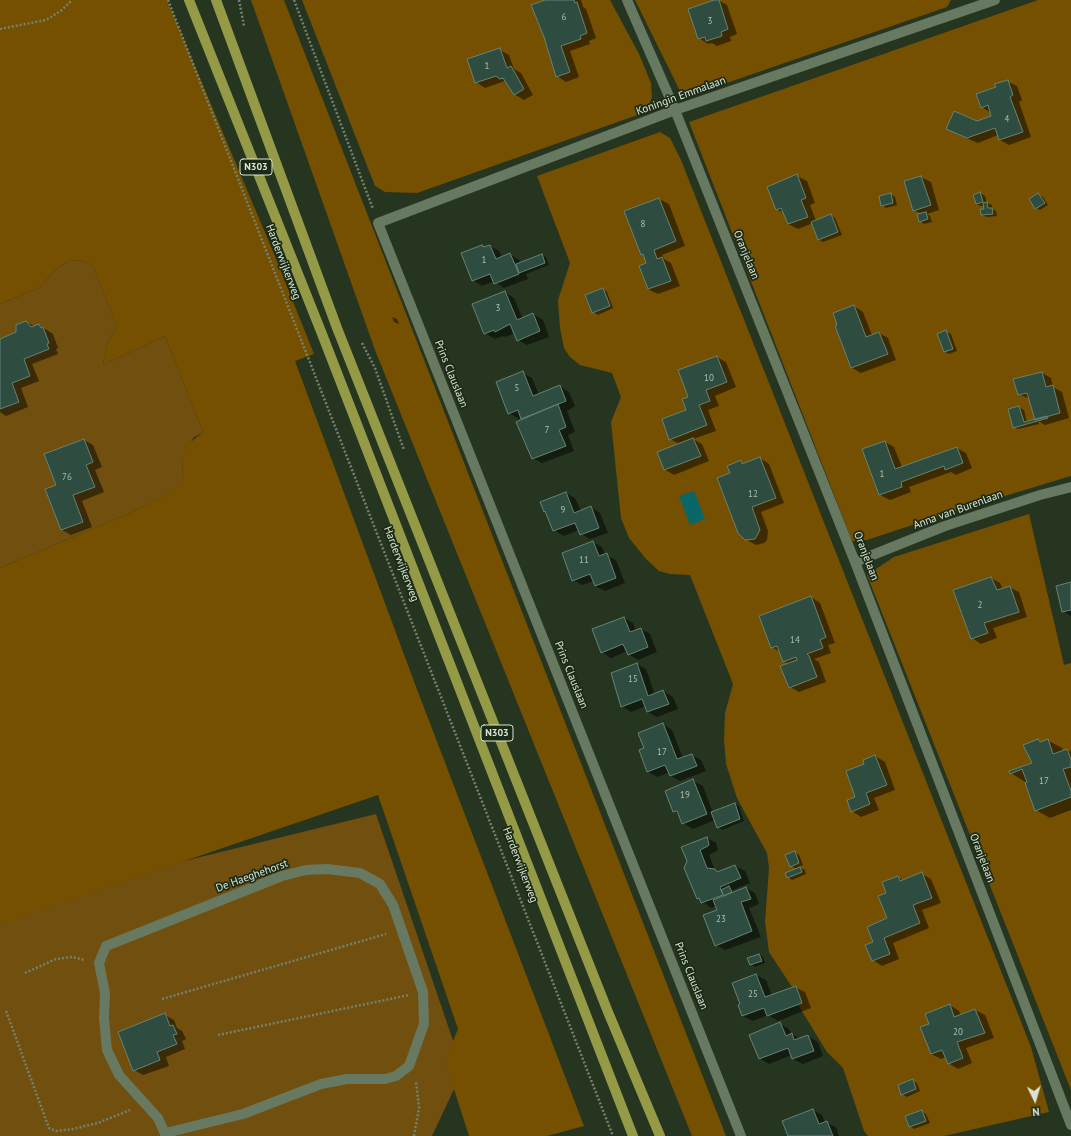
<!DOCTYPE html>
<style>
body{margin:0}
#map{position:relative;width:1071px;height:1136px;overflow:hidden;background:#26351f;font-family:"PT Sans",sans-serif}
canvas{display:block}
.north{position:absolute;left:1015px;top:1080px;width:40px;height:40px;-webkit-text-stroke:3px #1c2b16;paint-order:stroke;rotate:175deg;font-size:11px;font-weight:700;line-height:16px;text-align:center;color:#dbe5d7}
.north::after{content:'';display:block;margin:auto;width:14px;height:18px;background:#dbe5d7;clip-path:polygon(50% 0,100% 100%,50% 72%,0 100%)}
</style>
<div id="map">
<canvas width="1071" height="1136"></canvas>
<div class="north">N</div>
</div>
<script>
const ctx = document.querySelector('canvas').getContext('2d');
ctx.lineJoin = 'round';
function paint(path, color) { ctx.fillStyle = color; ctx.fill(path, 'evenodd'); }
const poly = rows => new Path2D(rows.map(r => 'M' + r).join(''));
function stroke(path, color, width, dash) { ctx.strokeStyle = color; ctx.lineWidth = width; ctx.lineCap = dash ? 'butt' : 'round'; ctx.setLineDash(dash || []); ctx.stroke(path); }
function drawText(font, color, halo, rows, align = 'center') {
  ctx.font = font + ' "PT Sans",sans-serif'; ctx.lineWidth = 3.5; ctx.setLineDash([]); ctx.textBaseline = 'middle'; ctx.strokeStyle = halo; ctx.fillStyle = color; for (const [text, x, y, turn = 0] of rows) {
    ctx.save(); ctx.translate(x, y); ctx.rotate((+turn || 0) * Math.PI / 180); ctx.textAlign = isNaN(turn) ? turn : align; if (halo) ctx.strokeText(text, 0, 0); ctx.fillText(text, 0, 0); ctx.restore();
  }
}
paint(poly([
 [82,260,93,266,117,326,107,344,103,365,165,336,203,432,193,438,182,461,183,480,179,488,139,509,0,568,0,304,39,288,54,271,68,261],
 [376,814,463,1070,432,1136,0,1136,0,906]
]), '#704f0f');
paint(poly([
 [0,0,167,0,274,254,314,354,295,361,415,684,584,1126,547,1136,469,1136,445,1061,458,1029,378,795,0,924,0,568,139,509,178,488,183,480,182,461,187,445,203,432,165,336,103,365,107,344,117,326,93,266,82,260,68,261,54,271,39,288,0,304],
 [251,0,284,0,726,1136,692,1136,375,350],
 [302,0,610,0,639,54,651,83,652,97,646,112,417,193,385,192,375,186],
 [635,0,951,0,947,7,689,96,679,89],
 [1038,0,1071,0,1071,476,955,511,867,540,852,541,689,122],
 [660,132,670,138,681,160,1031,1047,1049,1112,944,1136,868,1136,864,1131,843,1068,827,1052,800,1008,794,990,769,952,765,922,769,868,767,853,737,798,726,764,724,740,725,713,733,684,690,575,670,574,659,571,646,559,629,538,621,518,611,422,621,397,612,373,580,365,570,357,564,348,560,328,558,300,570,263,537,176],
 [1029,514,1064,665,1071,663,1071,1090,867,575,894,557]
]), '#755000');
paint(poly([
 [694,491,705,519,690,525,679,496]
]), '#0a6667');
paint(poly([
 [548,0,581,0,583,7,586,9,596,38,589,41,590,44,570,51,579,77,566,82,557,76],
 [718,0,727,5,737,34,730,37,731,41,717,46,712,43,708,44,699,38],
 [500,50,509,55,514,69,521,73,533,95,524,100,514,94,505,81,485,88,476,82],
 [1007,81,1017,86,1022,100,1019,102,1031,137,1009,145,1000,140,998,135,978,143,957,134,977,122,993,116,991,113,982,107],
 [797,176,807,181,815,203,810,205,816,221,831,215,835,218,842,235,823,242,819,240,813,223,798,229,788,224,784,213,776,209],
 [921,177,931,182,939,210,927,214,930,216,932,222,924,224,920,221,921,214,914,210],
 [980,193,985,196,987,203,992,205,992,209,996,211,997,216,987,217,982,215,985,210,984,205,981,206,976,204],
 [891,194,895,197,897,205,886,208,882,205],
 [1038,195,1043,197,1048,205,1040,210,1036,208],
 [659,199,669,204,685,246,662,255,664,259,671,263,680,286,658,294,648,289,648,263,645,256,642,254],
 [482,246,485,248,490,246,499,251,502,257,510,254,519,260,521,263,542,255,546,257,549,265,526,274,528,279,504,288,494,281,482,286,473,280],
 [603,289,607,292,613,308,598,315,593,312],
 [505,292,514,298,523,319,533,314,543,320,549,337,527,345,518,340,514,331,512,332,513,334,505,337,503,336,495,339,485,333],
 [854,306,863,312,872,335,879,333,888,338,896,360,861,373,852,368,836,326],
 [392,317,397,319,399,324,394,322],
 [26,322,34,326,39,325,53,334,58,348,56,349,58,354,32,364,39,381,21,388,28,407,6,416,0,412,0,340,17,333],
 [946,332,951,334,957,351,949,354,945,352],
 [717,357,726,362,736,387,715,396,719,406,708,410,716,431,693,439,702,444,709,461,674,475,664,469,679,444,670,439,687,410,689,397],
 [523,373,532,378,539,395,560,386,569,392,575,406,567,411,575,432,568,435,574,451,542,463,533,458,522,417,519,419,509,413],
 [1042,373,1051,378,1053,387,1062,392,1069,418,1045,425,1038,421,1039,424,1018,429,1014,427,1009,410,1019,407,1024,410,1027,422,1036,420,1030,399,1018,394],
 [84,440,93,445,102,467,95,470,104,492,82,501,92,527,71,535,62,530,57,485],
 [885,442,894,447,902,467,957,448,966,453,972,468,956,475,951,472,909,487,911,492,890,500,880,495],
 [760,458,769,464,784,503,761,512,768,531,767,540,764,543,756,545,742,537,732,473,741,462,745,464],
 [566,493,575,498,581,511,591,507,600,513,608,533,590,539,581,534,579,530,564,536,554,530,547,513,544,511],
 [593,542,602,547,605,555,616,560,625,583,605,591,595,586,594,581,582,585,573,580],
 [991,578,1000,583,1003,589,1009,587,1019,592,1027,617,993,628,997,638,981,644,972,638],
 [1071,583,1071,616,1063,611],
 [811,597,820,603,835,643,828,645,831,653,814,659,819,662,826,682,799,692,790,687,789,664,784,662,780,652,772,647],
 [624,618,633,623,636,631,641,629,650,634,657,652,638,660,628,654,627,651,611,658,602,652],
 [637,664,646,669,655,695,663,691,673,697,678,709,657,717,648,712,646,706,631,712,622,706],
 [663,724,672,730,683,758,692,755,701,760,706,771,680,781,671,776,669,772,658,777,648,772,640,751,645,749],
 [1038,740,1042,742,1047,740,1062,748,1063,752,1067,750,1071,752,1071,810,1050,818,1036,810,1027,783,1011,773,1033,763],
 [875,756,885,762,895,790,874,798,879,810,861,817,852,811,866,765],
 [693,781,703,786,713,813,735,804,739,806,744,821,722,830,718,827,715,820,693,829,683,823,680,815,674,812],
 [707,838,716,843,718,850,709,855,715,870,719,872,735,866,745,871,750,883,733,890,734,892,746,888,755,893,759,904,749,908,761,937,725,950,716,945,718,910,717,906,711,908,698,898,685,868],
 [795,852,799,855,803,865,799,867,805,870,806,874,792,880,788,877,797,869,791,866],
 [922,874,931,879,941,903,922,910,929,928,893,943,899,959,882,966,873,960,874,942,889,919,887,893,898,877,904,881],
 [759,955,763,957,765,963,755,967,750,964],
 [756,975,766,980,772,996,795,987,805,992,811,1008,778,1021,768,1015,753,1021,743,1016,739,1005,742,1004,734,984],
 [950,1005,959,1011,961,1015,975,1010,985,1015,994,1038,966,1048,972,1063,958,1069,948,1063,946,1057,941,1059,931,1054,930,1024],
 [165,1015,174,1020,177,1028,182,1031,186,1039,182,1041,185,1049,166,1057,169,1066,143,1075,134,1070],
 [780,1024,789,1029,792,1034,800,1039,808,1036,818,1042,823,1056,803,1064,793,1059,792,1055,769,1064,759,1058],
 [913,1081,917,1083,920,1091,907,1097,902,1094],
 [813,1110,822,1115,825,1122,836,1127,839,1136,789,1136],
 [922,1111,926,1114,930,1123,914,1129,910,1126]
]), '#0007');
const building = poly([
 [545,0,574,0,575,3,577,2,587,33,580,36,581,39,561,46,570,72,556,77,544,37,531,5,545,0],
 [714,0,719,0,728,29,721,32,722,36,706,41,705,37,698,39,688,9,714,0],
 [500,48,507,68,511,66,524,89,514,95,503,78,500,79,496,76,475,83,467,59,500,48],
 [1008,80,1013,95,1010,97,1023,132,999,140,995,128,967,138,946,129,954,111,977,121,991,116,988,105,981,108,976,94,996,87,994,84,1008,80],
 [797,174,806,198,801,200,808,217,788,224,781,208,776,210,767,187,797,174],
 [921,176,931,205,913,211,904,181,921,176],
 [980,192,983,202,976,204,973,195,980,192],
 [891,193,893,203,881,206,879,196,891,193],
 [1038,193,1045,203,1035,209,1029,199,1038,193],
 [659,198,676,241,654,250,657,259,662,257,671,281,648,289,639,266,646,263,643,254,641,255,624,211,659,198],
 [987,202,988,208,992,208,993,214,981,215,980,209,984,209,983,203,987,202],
 [926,212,928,219,919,222,917,214,926,212],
 [831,214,838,232,818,240,811,222,831,214],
 [482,245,483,247,490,245,496,259,510,253,519,274,494,284,490,274,472,281,461,253,482,245],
 [542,254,545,263,519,273,516,264,542,254],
 [603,288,610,306,592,313,585,295,603,288],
 [505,291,517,320,533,313,540,331,517,341,510,324,495,332,494,330,484,334,472,304,505,291],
 [854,305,866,337,879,332,888,354,851,368,835,326,837,325,833,313,854,305],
 [26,321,31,327,39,324,41,328,43,327,49,343,47,344,49,349,24,359,30,376,12,383,19,402,0,409,0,339,16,332,16,325,26,321],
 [946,330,953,349,944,352,937,334,946,330],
 [717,356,727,382,706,390,710,401,699,405,707,425,669,440,662,419,686,410,682,399,688,397,678,370,717,356],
 [523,371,533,396,560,385,566,401,521,419,518,410,508,414,496,382,523,371],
 [1042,372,1046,387,1053,385,1060,413,1035,420,1027,393,1018,395,1013,379,1042,372],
 [558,404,566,427,559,430,566,446,532,459,516,422,558,404],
 [1019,406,1024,422,1047,416,1048,418,1013,428,1008,409,1019,406],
 [693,438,701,456,664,470,657,452,693,438],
 [84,439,93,462,86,465,95,487,73,495,83,522,61,530,45,489,56,485,44,454,84,439],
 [885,441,895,469,957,447,963,463,945,470,944,466,901,482,902,487,879,495,862,449,885,441],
 [760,457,776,498,752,507,760,530,755,539,745,540,738,533,717,478,730,473,727,466,741,460,742,464,760,457],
 [566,492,574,513,591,506,599,528,580,535,575,523,553,531,545,511,544,512,540,502,566,492],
 [593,541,599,556,607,553,616,578,595,586,590,574,572,581,562,553,593,541],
 [991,577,997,590,1010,586,1019,612,984,623,988,633,971,639,953,590,991,577],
 [1071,582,1071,610,1062,612,1056,586,1071,582],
 [811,596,826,637,820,640,823,648,807,654,809,656,817,677,789,688,780,666,797,660,796,657,783,662,777,646,771,648,759,616,811,596],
 [624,617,630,632,641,628,648,647,628,655,623,644,601,653,592,629,624,617],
 [637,663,648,696,663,690,669,704,647,712,642,699,621,707,611,673,637,663],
 [663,723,677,759,692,754,697,766,670,776,665,765,647,772,639,750,644,748,638,733,663,723],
 [1038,739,1040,742,1048,739,1053,754,1067,749,1071,759,1071,767,1063,769,1071,791,1071,797,1035,811,1025,783,1027,782,1022,769,1010,774,1009,771,1032,763,1023,745,1038,739],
 [875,755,887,785,866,793,870,804,851,812,847,800,855,797,846,771,864,764,863,760,875,755],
 [693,779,707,814,682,824,677,811,673,812,665,791,693,779],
 [735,803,740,819,717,828,711,812,735,803],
 [707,837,709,844,708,846,700,850,707,868,715,869,717,872,735,865,741,878,720,887,723,895,701,903,699,898,697,899,684,868,687,861,681,847,707,837],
 [795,851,799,863,790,867,785,855,795,851],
 [800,867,802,872,787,878,785,873,800,867],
 [922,872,932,898,913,905,920,923,884,938,890,954,872,961,865,945,873,942,867,927,887,918,878,896,886,893,882,882,898,876,900,881,922,872],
 [729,886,732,892,724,896,721,890,729,886],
 [746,887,751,899,741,902,752,931,715,946,703,915,717,910,713,900,746,887],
 [759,954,762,961,750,965,747,958,759,954],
 [756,974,765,997,796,986,802,1003,767,1016,764,1008,742,1016,738,1005,740,1004,732,983,756,974],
 [950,1004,954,1017,975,1009,985,1033,957,1042,963,1058,948,1064,942,1050,931,1054,920,1027,929,1024,925,1014,950,1004],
 [165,1013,170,1026,173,1025,177,1034,173,1035,177,1044,157,1052,160,1060,133,1071,118,1032,165,1013],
 [780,1022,786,1036,792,1033,794,1040,808,1035,814,1051,792,1059,788,1048,759,1059,749,1035,780,1022],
 [913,1079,916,1089,901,1095,898,1085,913,1079],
 [813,1109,819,1124,827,1121,833,1136,788,1136,782,1121,813,1109],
 [922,1110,926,1121,909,1127,905,1116,922,1110]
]);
paint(building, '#2e4d40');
stroke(building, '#638476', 1);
stroke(poly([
 [168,0,613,1136],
 [239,0,244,26],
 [294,0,373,209],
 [0,29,46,20,62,10,72,0],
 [362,343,375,368,404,450],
 [25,973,56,959,72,957,85,960],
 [162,999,386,934],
 [6,1011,49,1128,56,1131,73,1129,98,1123,130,1110],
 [218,1035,409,995],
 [414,1136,419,1108,416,1081]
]), '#758270', 2.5, [2, 2]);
stroke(poly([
 [165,1133,243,1114,321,1084,347,1079,385,1079,396,1076,409,1066,424,1024,423,992,393,905,380,884,360,873,327,869,306,870,282,876,106,946,99,963,105,993,104,1018,107,1050,119,1075,158,1118,166,1136]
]), '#677960', 10);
stroke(poly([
 [627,0,675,110,855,562,1071,1125],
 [855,562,945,526,1040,495,1071,487],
 [741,1136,378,223,675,110,995,0]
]), '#677960', 10);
stroke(poly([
 [189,0,322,334,633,1136],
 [216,0,337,328,608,1012,660,1136]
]), '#959a47', 10);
drawText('9px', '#b0bfb1', null, [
 ["6",564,17],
 ["3",710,21],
 ["1",487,66],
 ["4",1007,119],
 ["8",643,224],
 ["1",484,260],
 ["3",498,308],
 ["10",709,378],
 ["5",517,388],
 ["7",547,430],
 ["1",882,474],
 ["76",67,477],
 ["12",753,494],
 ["9",563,510],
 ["11",584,560],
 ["2",980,605],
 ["14",795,640],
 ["15",633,679],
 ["17",662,752],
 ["17",1044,781],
 ["19",685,795],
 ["23",721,919],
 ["25",753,994],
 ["20",958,1032]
]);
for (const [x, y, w] of [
 [256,167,32],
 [497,733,32]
]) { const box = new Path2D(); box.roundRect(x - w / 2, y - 8, w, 16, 3); ctx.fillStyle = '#1c2b16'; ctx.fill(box); stroke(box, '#dbe5d7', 1); }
drawText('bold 10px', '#dbe5d7', null, [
 ["N303",256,167],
 ["N303",497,733]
]);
drawText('11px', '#dbe5d7', '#1c2b16', [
 ["Koningin Emmalaan",681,96,-20],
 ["Oranjelaan",746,255,68],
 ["Harderwijkerweg",283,262,69],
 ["Prins Clauslaan",451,374,68],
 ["Anna van Burenlaan",958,510,-20],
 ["Oranjelaan",866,556,69],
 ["Harderwijkerweg",401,564,69],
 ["Prins Clauslaan",571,675,68],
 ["Oranjelaan",982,858,69],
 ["Harderwijkerweg",520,865,69],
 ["De Haeghehorst",252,876,-20],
 ["Prins Clauslaan",691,976,68]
]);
</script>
